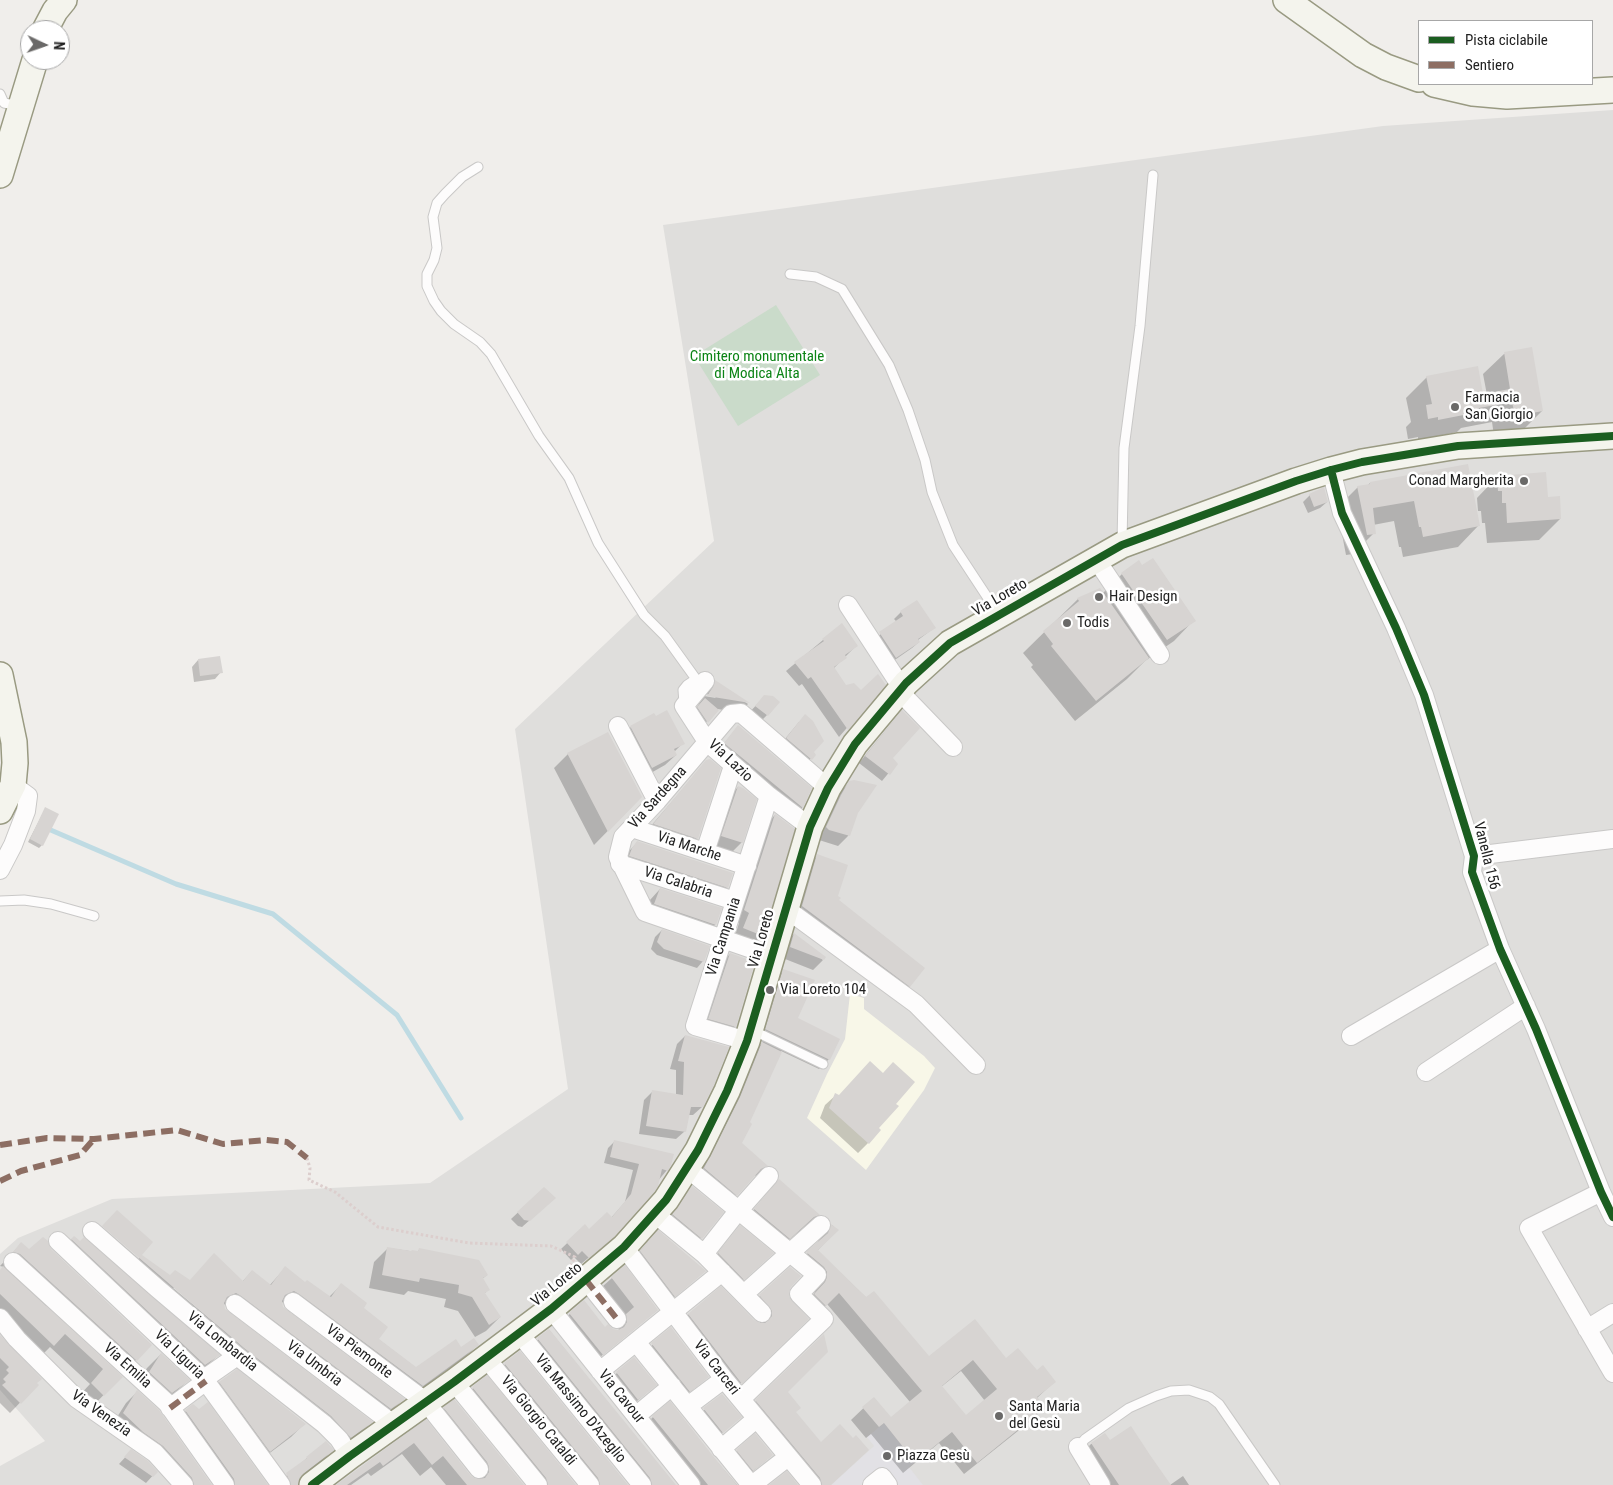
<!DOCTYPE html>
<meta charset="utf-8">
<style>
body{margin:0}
#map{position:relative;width:1613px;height:1485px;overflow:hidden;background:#f0eeeb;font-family:"Roboto Condensed",sans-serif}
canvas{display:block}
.legend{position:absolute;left:1418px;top:20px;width:175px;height:65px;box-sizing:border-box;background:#fff;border:1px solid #a7a7a7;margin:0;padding:6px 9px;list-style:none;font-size:15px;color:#222}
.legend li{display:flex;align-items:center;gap:10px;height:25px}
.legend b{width:25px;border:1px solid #a7a7a7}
.north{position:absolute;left:20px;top:20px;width:50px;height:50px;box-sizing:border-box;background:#fff;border:1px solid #a7a7a7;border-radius:50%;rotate:93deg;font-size:14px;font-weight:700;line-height:20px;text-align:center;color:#222}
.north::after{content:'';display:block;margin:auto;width:18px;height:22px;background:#6a6968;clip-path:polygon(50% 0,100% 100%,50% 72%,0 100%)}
</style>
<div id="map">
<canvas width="1613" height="1485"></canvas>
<ul class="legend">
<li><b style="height:6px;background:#1b5e20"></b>Pista ciclabile</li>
<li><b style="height:6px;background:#8d6e63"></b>Sentiero</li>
</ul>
<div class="north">N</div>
</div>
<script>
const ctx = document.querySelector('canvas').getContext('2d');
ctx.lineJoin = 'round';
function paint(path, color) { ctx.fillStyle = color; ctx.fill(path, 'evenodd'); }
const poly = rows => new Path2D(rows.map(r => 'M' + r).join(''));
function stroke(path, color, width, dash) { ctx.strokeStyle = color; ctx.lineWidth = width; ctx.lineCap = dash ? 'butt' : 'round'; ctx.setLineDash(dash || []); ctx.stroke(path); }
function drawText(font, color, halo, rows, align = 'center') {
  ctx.font = font + ' "Roboto Condensed",sans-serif'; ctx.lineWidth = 5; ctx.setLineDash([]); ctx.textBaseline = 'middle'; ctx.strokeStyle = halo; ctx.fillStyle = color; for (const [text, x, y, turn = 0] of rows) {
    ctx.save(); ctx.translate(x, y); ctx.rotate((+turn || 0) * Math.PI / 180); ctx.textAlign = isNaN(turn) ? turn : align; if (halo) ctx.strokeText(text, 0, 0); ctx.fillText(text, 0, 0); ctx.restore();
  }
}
paint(poly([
 [1613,110,1613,1485,0,1485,0,1466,45,1441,0,1390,0,1254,18,1238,112,1199,430,1183,568,1089,515,729,714,541,663,225,1383,126]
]), '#dfdedc');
paint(poly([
 [850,994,864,998,864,1009,924,1056,935,1068,924,1090,866,1170,807,1118,827,1074,845,1039]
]), '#f8f7e8');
paint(poly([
 [776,305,820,375,738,426,694,356]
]), '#cadbca');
paint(poly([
 [884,1423,915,1462,909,1467,923,1485,831,1485,874,1446,867,1437]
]), '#e2e1e5');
paint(poly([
 [1531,349,1542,411,1521,432,1494,436,1492,422,1461,428,1457,432,1418,440,1418,437,1408,439,1406,427,1411,422,1406,398,1427,377,1482,396,1487,395,1483,374,1504,354],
 [1497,477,1547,498,1560,519,1539,540,1487,543,1485,523,1482,523,1481,511,1478,511,1477,498],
 [1370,483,1478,526,1458,547,1403,557,1401,547,1399,547,1394,521,1373,525,1374,533,1353,554,1346,555,1337,508,1358,487,1368,485],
 [1310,495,1327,502,1320,508,1308,513,1303,502],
 [1122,574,1194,620,1174,641,1145,661,1127,679,1075,721,1031,667,1033,665,1023,653,1078,599,1100,590,1102,594],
 [901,612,934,628,918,640,919,642,912,648,889,664,873,640,897,622,894,619],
 [823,640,856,646,833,669,846,686,861,692,884,685,839,737,802,684,799,686,786,671],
 [198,660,221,672,215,679,194,682,192,667],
 [715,682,748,704,739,713,718,709,697,732,695,710,704,696,716,698,713,695,705,694],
 [765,696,767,715,757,725,745,717],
 [896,718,891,758,896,764,882,781,859,763],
 [799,722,814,755,804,766,780,745],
 [631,727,683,743,674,752,676,755,665,765,642,778,620,737],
 [738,727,810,789,802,808,792,818,715,754],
 [608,734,641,797,594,845,554,768,568,754],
 [707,761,697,838,687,848,644,834],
 [850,782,857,813,848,836,838,846,819,840,816,838,839,793],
 [738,787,742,842,731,853,712,846,728,798],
 [45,809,42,845,39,848,28,842],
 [775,815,762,935,752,946,734,939,739,923,734,920,765,825],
 [638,842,727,887,717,897,620,866,627,853],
 [817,856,837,901,910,986,896,1000,789,920,803,870],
 [660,889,720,909,715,925,705,935,645,914,650,900],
 [662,930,703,961,697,968,657,955,651,949,655,937],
 [794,934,823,960,813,970,780,957,784,944],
 [730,954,735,1026,725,1036,699,1029,720,964],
 [784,970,797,1019,829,1059,819,1069,781,1051,748,1122,741,1144,766,1166,757,1175,752,1177,727,1204,695,1178,753,1053,763,1042,757,1039,774,980],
 [685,1036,702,1107,693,1115,688,1115,685,1131,676,1139,639,1134,644,1100,653,1091,676,1095,676,1070,670,1069,677,1044],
 [836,1095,894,1104,868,1143,858,1153,820,1118,825,1105],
 [614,1142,667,1170,606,1243,581,1264,574,1257,571,1260,561,1249,585,1226,589,1230,611,1218,625,1202,633,1170,604,1163,608,1148],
 [779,1181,819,1215,779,1248,745,1220],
 [544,1188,548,1204,522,1227,518,1226,511,1219],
 [692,1188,701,1238,691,1248,663,1225,682,1198],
 [832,1225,837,1230,817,1251,929,1357,1006,1360,1037,1372,1054,1382,1037,1398,1044,1407,1033,1419,964,1474,939,1443,903,1473,871,1434,866,1438,851,1420,874,1398,891,1419,910,1402,827,1304,814,1317,803,1306,813,1295,816,1290,816,1284,796,1265,817,1244,820,1237],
 [961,1371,985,1401,966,1417,941,1387],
 [102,1227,139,1259,140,1255,170,1276,189,1281,242,1282,252,1271,269,1286,285,1268,305,1284,329,1297,341,1285,362,1308,378,1339,416,1368,461,1349,477,1345,466,1356,411,1397,288,1304,281,1302,282,1307,403,1399,392,1410,379,1420,230,1306,223,1304,224,1309,371,1422,360,1433,339,1448,92,1238],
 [175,1287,217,1323,221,1328,173,1288],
 [740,1227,762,1263,733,1289,709,1264],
 [74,1237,218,1355,204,1369,58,1253],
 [648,1242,704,1271,664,1306,631,1262],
 [21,1244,29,1250,50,1249,151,1345,122,1374,47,1305,46,1307,121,1377,90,1409,78,1397,90,1384,50,1347,39,1358,0,1321,0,1271,4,1267,0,1266],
 [388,1248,417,1252,419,1250,487,1275,482,1279,488,1290,484,1294,500,1317,486,1331,475,1337,458,1311,444,1307,446,1299,408,1291,404,1295,369,1288,374,1262],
 [612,1278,657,1310,594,1362,561,1322,583,1302,605,1329,619,1331,618,1324,626,1316,603,1286],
 [790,1286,787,1292,795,1331,729,1394,677,1326,689,1314,754,1321,762,1325,748,1307,760,1296],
 [671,1329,707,1377,679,1401,641,1355],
 [549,1330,675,1485,635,1485,526,1350],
 [0,1337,37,1385,10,1413,0,1403],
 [519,1352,627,1485,583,1485,493,1375],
 [161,1354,188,1380,174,1394,158,1406,136,1386,147,1368],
 [617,1373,655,1385,628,1409,606,1383],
 [486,1377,575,1485,531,1485,461,1399],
 [220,1382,304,1424,291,1437,255,1464,206,1396],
 [137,1392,210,1485,176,1485,151,1457,112,1425,126,1403],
 [786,1392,795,1413,821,1444,830,1485,809,1485,747,1410,756,1401],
 [722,1395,740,1417,712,1442,694,1419],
 [444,1408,523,1485,446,1485,431,1467,420,1476,402,1454,371,1476,368,1473,351,1485,338,1485,426,1421,470,1477,475,1480,479,1480,476,1474,433,1420],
 [186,1411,266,1485,217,1485,174,1423],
 [653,1417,712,1456,737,1485,692,1485,644,1426],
 [1109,1442,1169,1485,1103,1485,1082,1453,1091,1444],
 [332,1450,321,1462,297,1479,297,1485,276,1485,307,1458],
 [131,1451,156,1472,146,1483,119,1464],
 [737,1451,772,1455,742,1480,727,1461],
 [1183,1476,1189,1485,1170,1485]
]), '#0003');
stroke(poly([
 [46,828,176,884,273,914,397,1015,461,1118]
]), '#bfdbe3', 5);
paint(poly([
 [1532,347,1543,411,1515,416,1512,402,1479,408,1479,412,1438,420,1438,417,1428,419,1426,405,1432,404,1426,376,1478,366,1483,394,1510,389,1504,352],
 [1468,464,1480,526,1423,537,1421,527,1419,527,1414,501,1373,508,1376,534,1367,535,1357,486,1370,484,1370,482],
 [1546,472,1548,497,1560,496,1561,519,1507,523,1506,503,1502,503,1502,491,1498,491,1497,476],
 [1324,487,1328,502,1314,507,1309,494],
 [1153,558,1196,621,1167,640,1121,573,1139,560,1142,565],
 [1100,588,1149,658,1096,701,1051,646,1053,644,1043,631,1079,601,1077,598],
 [917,600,936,628,918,639,920,642,896,658,879,632,903,616,900,611],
 [842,623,858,646,845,655,847,658,834,667,846,685,854,683,861,690,878,674,886,685,848,730,811,677,808,679,794,662,824,641,822,639],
 [220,656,223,673,200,676,198,659],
 [715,680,750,703,707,696,713,687],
 [764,695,773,696,780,702,768,716,755,706],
 [705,698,719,710,708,723,697,707],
 [667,710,685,744,674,749,677,755,652,768,630,726,654,713,656,716],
 [902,710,920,728,893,758,898,764,890,775,865,756],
 [805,714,813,721,824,741,814,752,816,755,812,760,786,738],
 [738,725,812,788,803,808,724,743],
 [608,732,642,797,608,832,567,753],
 [710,759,721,768,698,839,653,824,706,760],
 [854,780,877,785,858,813,850,836,829,830,826,827,841,795,849,781],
 [738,786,743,788,757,799,743,843,721,836],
 [45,807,59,814,43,846,30,839],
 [775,814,795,829,763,936,743,928,749,913,744,910],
 [637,841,733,873,728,888,629,856,632,848],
 [817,854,848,865,838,896,841,898,839,900,925,968,910,987,802,906],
 [660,888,722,908,716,925,654,904],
 [662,929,710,946,704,962,664,949,657,942],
 [794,933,826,957,824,960,790,947],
 [730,953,755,962,736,1027,708,1019],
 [783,969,815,980,798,1018,840,1039,830,1060,765,1029],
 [685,1035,729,1047,714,1085,703,1107,691,1107,686,1132,646,1126,652,1090,683,1095,684,1062,678,1061],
 [762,1042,782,1052,750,1122,752,1124,742,1143,768,1166,761,1169,737,1196,704,1168,740,1097],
 [870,1061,883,1073,893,1062,915,1082,896,1104,899,1106,879,1128,881,1130,869,1144,829,1108,835,1093,839,1095],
 [614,1140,674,1154,671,1165,668,1171,662,1169,658,1186,655,1191,614,1237,589,1258,582,1251,578,1255,566,1242,585,1224,589,1229,607,1212,612,1217,631,1194,639,1164,610,1157],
 [779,1179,820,1215,814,1217,790,1239,754,1209],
 [692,1186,724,1212,702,1239,672,1214],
 [544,1187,556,1198,530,1221,524,1220,517,1212],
 [117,1210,153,1242,142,1255,170,1275,175,1270,190,1280,214,1253,243,1281,252,1270,271,1285,285,1266,305,1282,307,1280,331,1297,341,1283,367,1303,364,1308,388,1327,379,1339,416,1367,456,1339,461,1347,474,1338,479,1345,423,1386,299,1294,294,1291,285,1295,282,1301,283,1307,287,1310,405,1399,391,1409,241,1296,236,1293,227,1297,224,1303,225,1309,229,1312,373,1422,351,1438,331,1416,244,1348,102,1226],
 [831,1224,839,1230,818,1250,866,1297,874,1291,929,1356,975,1319,1006,1358,1018,1348,1037,1370,1043,1365,1056,1382,1037,1397,1046,1407,977,1463,952,1432,915,1462,884,1423,879,1427,862,1407,874,1397,891,1417,922,1391,839,1293,826,1306,814,1294,825,1282,827,1277,827,1272,824,1267,806,1252,828,1233],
 [973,1360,997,1389,966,1415,942,1386],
 [740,1225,774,1253,744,1280,718,1253],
 [658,1230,706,1271,675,1297,640,1251],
 [74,1236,80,1241,84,1237,220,1355,205,1365,71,1239],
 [43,1237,48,1241,51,1249,152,1345,137,1361,20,1254,13,1252,21,1242,29,1249],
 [387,1247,411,1251,412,1250,418,1251,419,1248,479,1260,488,1275,483,1278,490,1290,485,1293,501,1317,489,1325,472,1297,458,1293,459,1285,420,1278,419,1282,382,1275],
 [625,1265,658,1310,603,1355,569,1313,584,1300,605,1327,608,1324,613,1329,618,1330,624,1327,627,1322,626,1314,634,1307,611,1277],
 [3,1266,123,1377,104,1396,91,1383,103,1369,65,1334,54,1346,0,1294,0,1270],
 [790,1267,801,1276,791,1287,789,1292,789,1297,809,1319,742,1384,688,1314,721,1286,754,1320,760,1323,765,1323,772,1316,772,1311,759,1295],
 [671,1327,709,1377,690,1392,651,1343],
 [549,1329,620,1416,676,1485,652,1485,650,1478,537,1338],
 [824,1334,828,1352,788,1392,801,1408,796,1412,821,1442,840,1424,853,1438,856,1435,869,1450,831,1485,822,1485,820,1478,755,1400],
 [0,1335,42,1379,37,1383,39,1385,21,1404,2,1385,6,1382,3,1379,9,1373,6,1370,9,1367,0,1358],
 [520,1351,628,1485,600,1485,598,1478,504,1363],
 [161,1353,190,1380,172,1393,149,1372],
 [634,1357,657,1385,638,1400,616,1372],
 [237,1369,306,1424,270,1452,219,1382],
 [487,1375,576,1485,548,1485,546,1478,472,1387],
 [137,1390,159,1410,212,1485,194,1485,192,1478,163,1446,143,1432,123,1413],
 [722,1394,742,1417,723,1433,703,1408],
 [454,1399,524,1485,467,1485,443,1456,432,1465,414,1443,383,1466,380,1462,347,1485,336,1485,426,1419,471,1476,476,1479,485,1478,489,1472,489,1467,487,1462,443,1407],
 [670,1401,713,1456,737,1485,708,1485,652,1416],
 [208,1402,268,1485,235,1485,234,1479,185,1410,193,1404,199,1409],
 [1131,1426,1150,1455,1171,1485,1119,1485,1091,1443,1105,1433,1110,1440],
 [755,1433,773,1455,753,1471,736,1450],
 [326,1441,334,1450,303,1474,299,1479,298,1485,291,1485,286,1473,307,1458,306,1457],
 [131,1449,148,1461,158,1472,153,1477,124,1457],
 [787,1471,798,1485,769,1485]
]), '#d7d4d2');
const lane = poly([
 [0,94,4,103,20,106],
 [478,167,462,177,445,194,437,203,433,217,437,248,434,260,427,274,427,286,434,301,441,311,454,324,480,342,491,354,539,436,569,478,598,543,644,615,665,636,696,679,687,685,683,690,684,703],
 [790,274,816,277,842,289,889,365,908,410,925,460,932,492,953,545,999,615],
 [1122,542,1124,448,1140,326,1153,175],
 [0,901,24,900,51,904,94,916],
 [752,1030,823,1064],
 [1078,1447,1085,1439,1129,1408,1156,1396,1171,1391,1189,1390,1210,1397,1219,1404,1275,1485]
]);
const street = poly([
 [1331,470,1342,513,1396,628,1424,695,1474,856,1472,872,1500,949,1536,1029,1601,1192,1613,1217],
 [1096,559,1160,655],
 [848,605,902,688],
 [705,681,684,706,708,743,769,796,810,827],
 [899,691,953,747],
 [618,726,657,801],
 [632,828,747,866],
 [705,852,733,766],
 [1474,856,1613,839],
 [620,864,735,901],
 [0,870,13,845,26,811,28,796,13,785],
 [785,908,916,1004,976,1065],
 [772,956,645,912,618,857,623,837,657,801,731,714,741,713,828,788],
 [1351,1036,1500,949],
 [747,1041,695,1026,769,796],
 [1426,1072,1526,1006],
 [687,1168,817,1275,799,1294,824,1319,741,1399],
 [1601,1192,1529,1228,1613,1373],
 [655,1214,704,1254,762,1313],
 [92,1231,158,1289,237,1356,324,1424,339,1439,350,1456],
 [58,1241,204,1379,281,1485],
 [624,1247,724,1379,812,1485],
 [704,1254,738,1211,769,1176],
 [13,1262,167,1403,225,1485],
 [586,1280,617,1319],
 [744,1294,821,1225],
 [293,1302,425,1401,479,1469],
 [235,1304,393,1424],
 [551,1309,691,1485],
 [0,1318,17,1339,76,1398,155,1453,184,1485],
 [1587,1329,1613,1313],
 [519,1333,642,1485],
 [636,1342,751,1485],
 [486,1358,590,1485],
 [600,1371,722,1272],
 [204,1379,237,1356],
 [454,1382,538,1485],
 [688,1406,724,1379],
 [170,1408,206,1381],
 [636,1416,672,1386],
 [1078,1447,1101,1485],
 [721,1449,756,1419],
 [752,1485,788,1457],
 [872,1485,882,1477,888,1485]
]);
const secondary = poly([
 [1286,0,1363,55,1386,67,1419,79],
 [45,30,55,11,64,0],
 [1434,84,1473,93,1507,96,1613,90],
 [0,175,35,60],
 [0,675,14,742,15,763,13,785,0,811],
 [312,1485,350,1456,454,1382,551,1309,624,1247,666,1200,698,1150,727,1091,747,1041,810,827,828,788,855,744,906,683,950,643,1122,545,1296,481,1331,470,1362,462,1458,446,1613,436]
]);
stroke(lane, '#c9c8c7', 11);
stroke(street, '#c9c8c7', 20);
stroke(secondary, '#999a82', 28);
stroke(poly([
 [307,1158,310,1168,309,1180,335,1192,378,1227,469,1243,551,1246,575,1257,571,1265]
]), '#dccecd', 3, [2.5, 2.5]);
stroke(lane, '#fdfcfc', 9);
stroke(street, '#fdfcfc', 18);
stroke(secondary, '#f4f4ed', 25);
stroke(poly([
 [0,1145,47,1138,94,1139,177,1130,223,1144,266,1140,287,1142,307,1158],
 [0,1181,21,1171,80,1155,94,1139],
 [586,1280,617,1319],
 [170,1408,206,1381]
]), '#8d6e63', 6, [12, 6]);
stroke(poly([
 [1331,470,1342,513,1396,628,1424,695,1474,856,1472,872,1500,949,1536,1029,1601,1192,1613,1217],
 [312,1485,350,1456,454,1382,551,1309,624,1247,666,1200,698,1150,727,1091,747,1041,810,827,828,788,855,744,906,683,950,643,1122,545,1296,481,1331,470,1362,462,1458,446,1613,436]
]), '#1b5e20', 8);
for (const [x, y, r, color] of [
 [1455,407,5,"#6a6968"],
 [1524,481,5,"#6a6968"],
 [1099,597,5,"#6a6968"],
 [1067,623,5,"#6a6968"],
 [770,990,5,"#6a6968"],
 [999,1416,5,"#6a6968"],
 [887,1456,5,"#6a6968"]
]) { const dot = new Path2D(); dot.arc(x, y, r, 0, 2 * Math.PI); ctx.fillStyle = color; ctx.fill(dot); stroke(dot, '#fff', 2); }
drawText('15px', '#0c8416', '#fff', [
 ["Cimitero monumentale",757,357],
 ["di Modica Alta",757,374]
]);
drawText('15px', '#222', '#fff', [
 ["Farmacia",1465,398],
 ["San Giorgio",1465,415],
 ["Conad Margherita",1514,481,"right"],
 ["Hair Design",1109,597],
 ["Todis",1077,623],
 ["Via Loreto 104",780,990],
 ["Santa Maria",1009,1407],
 ["del Gesù",1009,1424],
 ["Piazza Gesù",897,1456]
], 'left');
drawText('15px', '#222', '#fff', [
 ["Via Loreto",1000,598,-30],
 ["Via Lazio",730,761,43],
 ["Via Sardegna",658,798,-48],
 ["Via Marche",689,847,18],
 ["Vanella 156",1486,856,76],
 ["Via Calabria",678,883,18],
 ["Via Campania",724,937,-72],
 ["Via Loreto",762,939,-74],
 ["Via Loreto",557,1285,-39],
 ["Via Lombardia",222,1342,39],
 ["Via Piemonte",359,1352,37],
 ["Via Liguria",179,1355,44],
 ["Via Umbria",314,1364,37],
 ["Via Emilia",127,1366,42],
 ["Via Carceri",716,1368,52],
 ["Via Cavour",621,1397,51],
 ["Via Massimo D'Azeglio",580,1409,51],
 ["Via Venezia",101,1414,35],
 ["Via Giorgio Cataldi",538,1421,51]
]);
</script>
